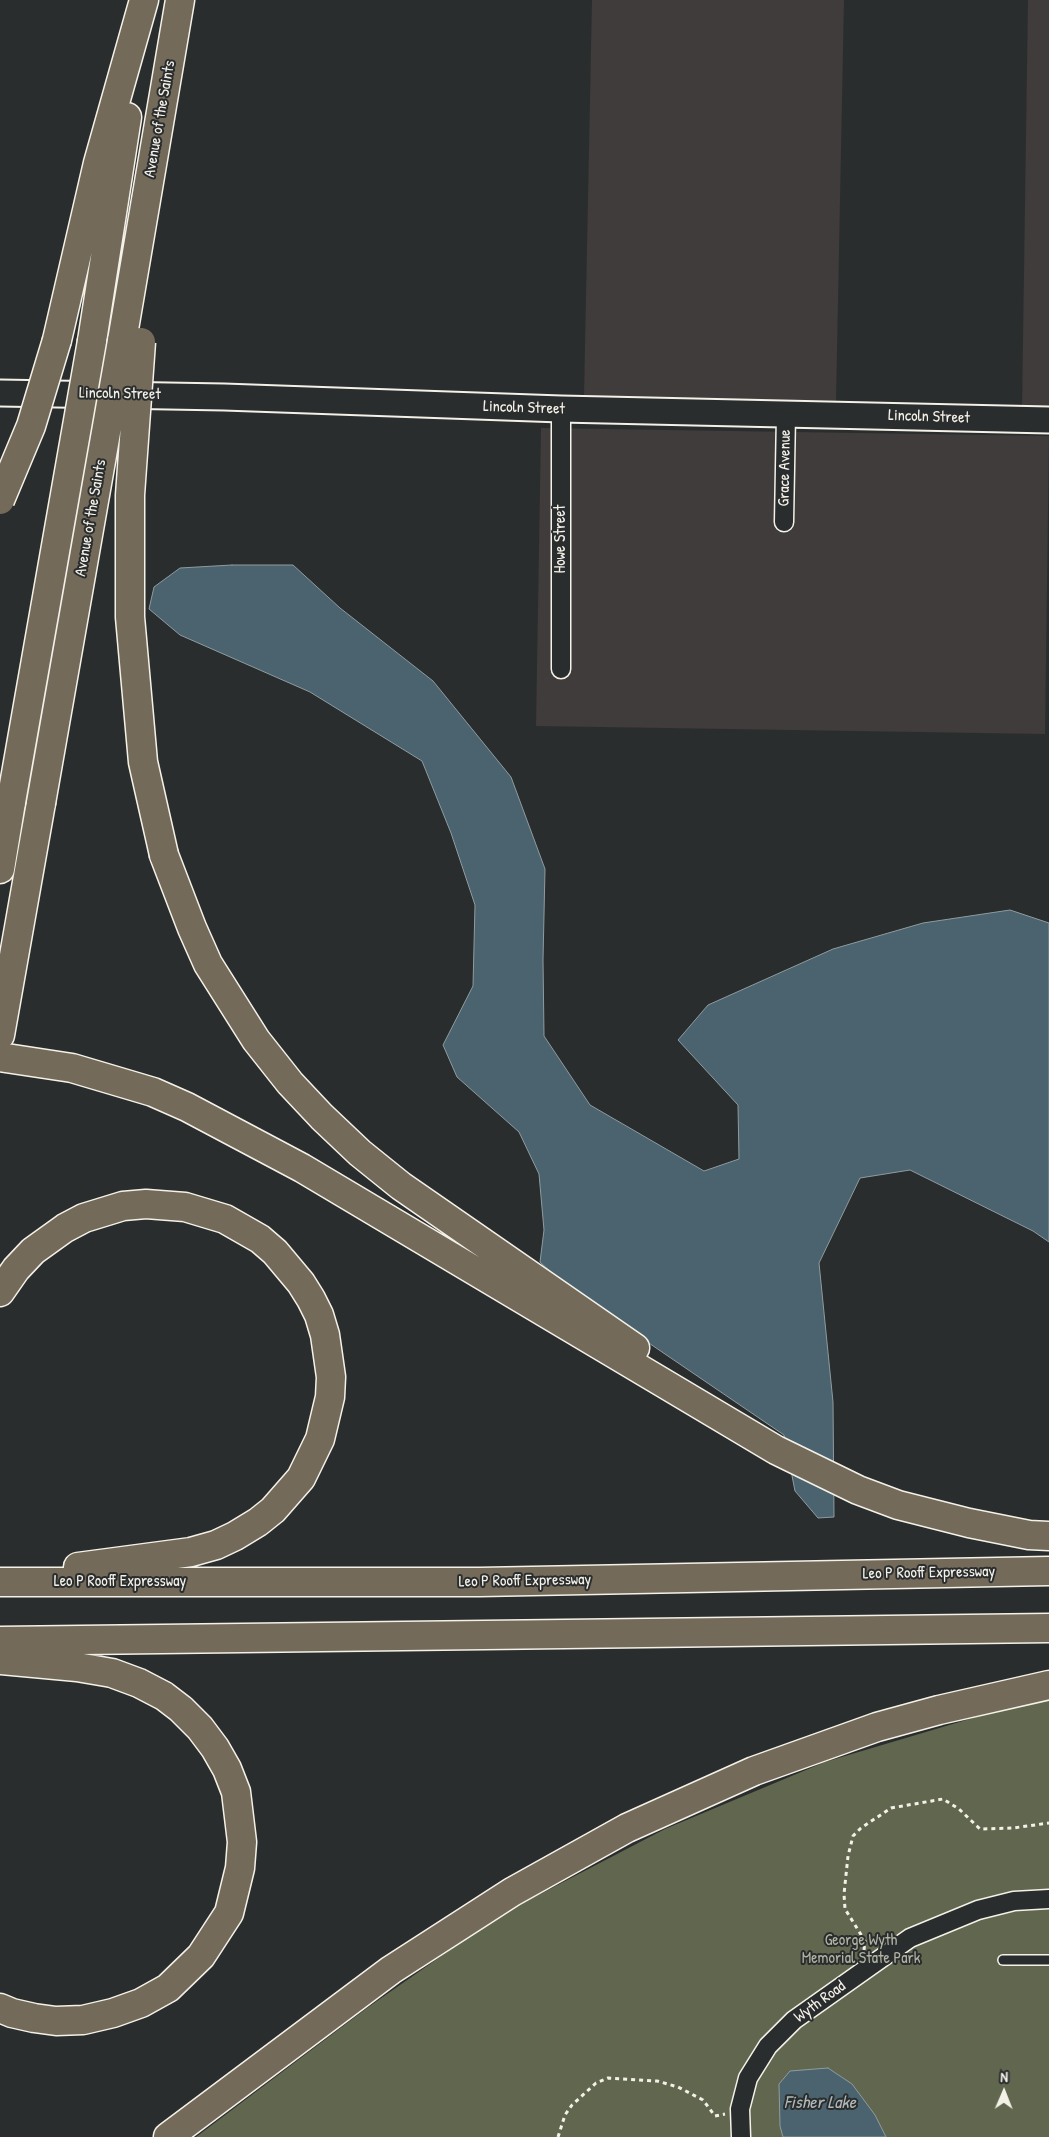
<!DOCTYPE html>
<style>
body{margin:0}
#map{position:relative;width:1049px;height:2137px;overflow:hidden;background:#2a2d2e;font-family:"Patrick Hand",sans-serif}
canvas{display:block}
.north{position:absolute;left:979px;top:2067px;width:50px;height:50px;-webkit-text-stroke:4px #2a2d2e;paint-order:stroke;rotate:1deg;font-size:14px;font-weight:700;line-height:20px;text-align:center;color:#f4f1e8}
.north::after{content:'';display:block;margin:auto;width:18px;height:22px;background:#f4f1e8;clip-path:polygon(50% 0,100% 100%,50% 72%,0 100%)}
</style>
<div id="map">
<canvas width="1049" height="2137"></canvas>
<div class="north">N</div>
</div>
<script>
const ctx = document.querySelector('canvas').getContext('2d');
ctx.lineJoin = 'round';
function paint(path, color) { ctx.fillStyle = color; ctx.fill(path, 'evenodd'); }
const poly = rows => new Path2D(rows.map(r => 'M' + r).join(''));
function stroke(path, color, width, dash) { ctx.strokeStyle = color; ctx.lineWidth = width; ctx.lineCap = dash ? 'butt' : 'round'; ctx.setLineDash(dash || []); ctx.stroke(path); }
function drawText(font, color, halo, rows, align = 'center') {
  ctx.font = font + ' "Patrick Hand",sans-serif'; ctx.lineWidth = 4; ctx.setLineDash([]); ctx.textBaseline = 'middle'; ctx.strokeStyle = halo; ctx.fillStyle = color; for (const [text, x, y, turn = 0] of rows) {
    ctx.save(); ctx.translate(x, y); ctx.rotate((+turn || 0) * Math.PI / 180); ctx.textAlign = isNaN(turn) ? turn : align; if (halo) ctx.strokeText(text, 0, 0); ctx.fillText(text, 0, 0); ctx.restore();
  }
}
paint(poly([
 [592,0,844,0,836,401,584,396],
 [1028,0,1049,0,1049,409,1022,408],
 [541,428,1049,436,1045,734,536,726]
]), '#3f3c3b');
paint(poly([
 [1049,1699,1049,2137,196,2137,367,2008,500,1915,665,1829,825,1762,993,1712]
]), '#60674e');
const water = poly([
 [232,565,293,565,340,608,433,681,511,777,545,869,543,960,544,1036,590,1105,704,1171,739,1159,738,1105,678,1040,708,1005,833,949,923,923,1010,910,1049,923,1049,1242,1033,1231,910,1170,860,1178,819,1263,833,1402,834,1517,818,1518,795,1491,784,1435,568,1288,540,1262,544,1230,539,1174,519,1132,457,1077,443,1045,473,986,475,905,451,833,422,761,310,692,180,635,149,609,154,587,180,568,232,565],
 [828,2068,852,2084,875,2115,886,2137,783,2137,780,2126,779,2084,790,2071,828,2068]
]);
paint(water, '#4b636f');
stroke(water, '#8f9c9f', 1);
const service = poly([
 [1003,1960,1049,1960]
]);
const minor = poly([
 [784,522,786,414],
 [561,669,561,409],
 [741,2137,740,2109,748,2078,768,2046,794,2020,910,1938,978,1910,1014,1901,1049,1899]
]);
const secondary = poly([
 [0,393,224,397,561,409,1049,420]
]);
const motorway = poly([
 [57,340,98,163,144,0],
 [92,341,127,117],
 [122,341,180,0],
 [164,855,192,928,208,964,256,1040,290,1083,322,1117,360,1153,401,1186,635,1348],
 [0,869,11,802],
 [0,1035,41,803],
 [0,1057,72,1068,153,1092,187,1107,302,1168,776,1450,858,1490,898,1505,969,1523,1029,1535,1049,1536],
 [0,1292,16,1269,33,1251,65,1228,84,1218,123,1206,146,1204,185,1207,225,1219,260,1239,275,1252,301,1283,311,1299,319,1315,325,1335,331,1377,330,1397,320,1439,301,1478,273,1510,258,1522,235,1536,216,1545,191,1552,78,1567],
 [0,1582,480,1582,1049,1571],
 [0,1641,1049,1628],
 [0,1660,77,1667,112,1673,139,1683,164,1696,181,1709,200,1728,215,1748,227,1769,236,1792,242,1842,240,1868,229,1913,201,1956,168,1988,141,2003,113,2013,83,2020,56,2021,34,2018,12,2013,0,2008],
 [168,2137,391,1970,512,1892,627,1828,754,1771,877,1727,939,1710,1049,1685]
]);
stroke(service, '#f4f1e8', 12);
stroke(minor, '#f4f1e8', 21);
stroke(secondary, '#f4f1e8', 29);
stroke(motorway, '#f4f1e8', 31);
stroke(poly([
 [864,1950,865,1941,845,1909,844,1894,848,1856,853,1836,861,1828,891,1808,943,1799,959,1809,980,1829,1013,1828,1049,1823],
 [558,2137,565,2115,572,2105,596,2083,608,2078,657,2081,678,2087,703,2100,715,2116,725,2114]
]), '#f4f1e8', 3, [4, 4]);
stroke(service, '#2a2d2e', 9);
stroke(minor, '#2a2d2e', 18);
stroke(secondary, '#2a2d2e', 25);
stroke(motorway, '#746a5a', 28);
const motorwayBridge = poly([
 [141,342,130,495,130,617,143,762,164,855],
 [0,500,31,426,57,340],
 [11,802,92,341],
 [41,803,122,341]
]);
stroke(motorwayBridge, '#f4f1e8', 31, []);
stroke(motorwayBridge, '#746a5a', 28);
drawText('16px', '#f4f1e8', '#2a2d2e', [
 ["Avenue of the Saints",160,119,-80],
 ["Lincoln Street",120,394,1],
 ["Lincoln Street",524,408,2],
 ["Lincoln Street",929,417,2],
 ["Grace Avenue",785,468,-89],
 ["Avenue of the Saints",91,518,-80],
 ["Howe Street",561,539,-90],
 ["Leo P Rooff Expressway",929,1573,-1],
 ["Leo P Rooff Expressway",525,1581,-1],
 ["Leo P Rooff Expressway",120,1582],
 ["Wyth Road",820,2002,-36]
]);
drawText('16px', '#b1b3a3', '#2a2d2e', [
 ["George Wyth",861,1941],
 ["Memorial State Park",861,1959]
]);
drawText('italic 18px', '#b0b8b8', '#2a2d2e', [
 ["Fisher Lake",820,2103]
]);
</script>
